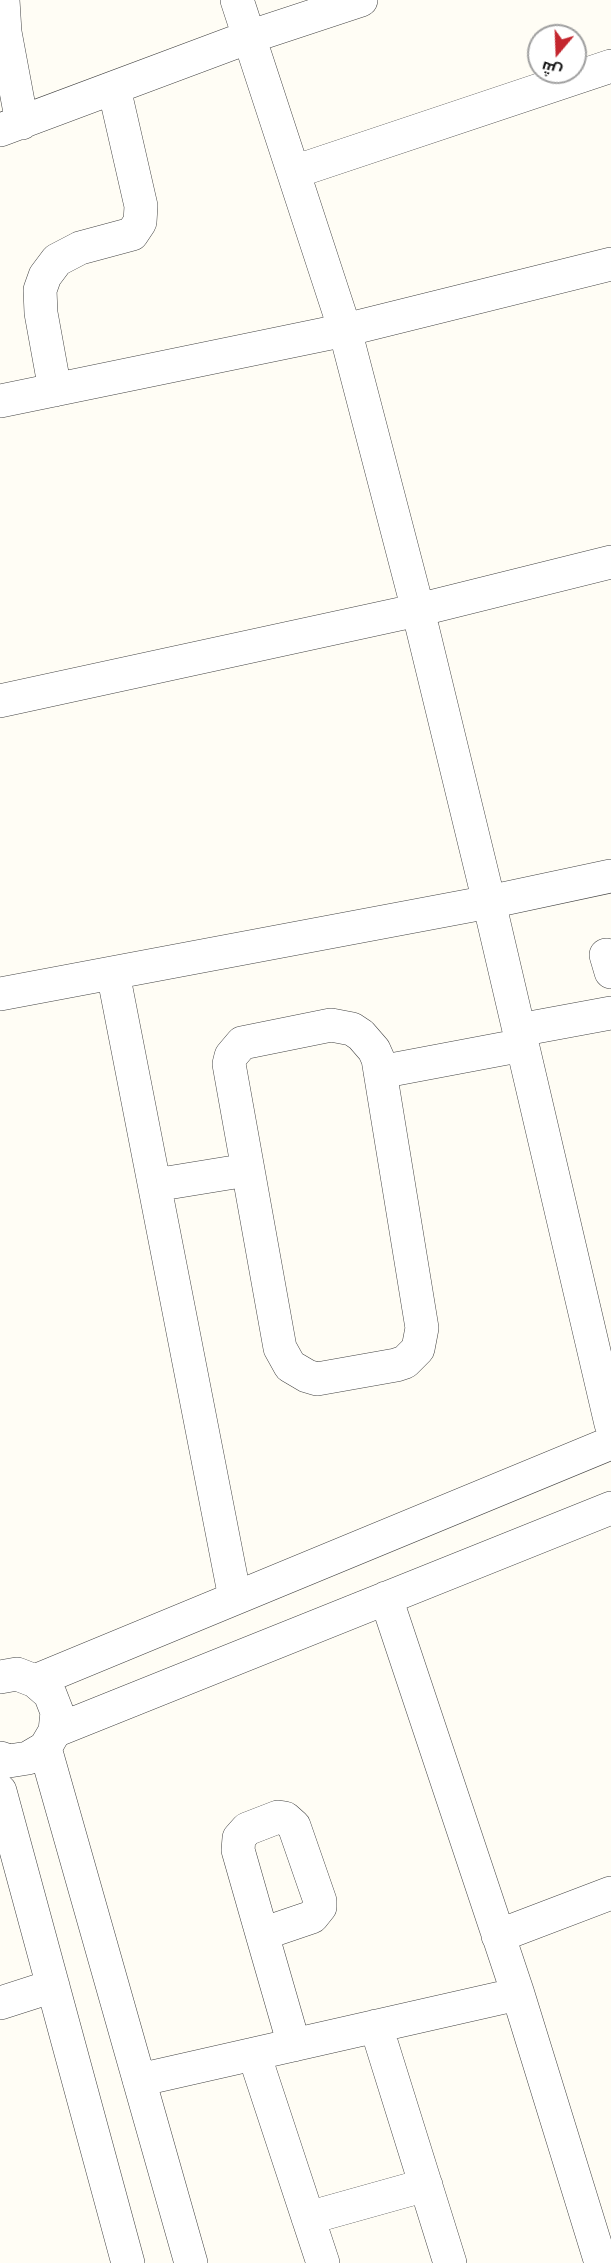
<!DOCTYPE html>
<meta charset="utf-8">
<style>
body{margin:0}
#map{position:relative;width:611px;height:2263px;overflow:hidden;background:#fffdf5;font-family:Bitter,Cairo,serif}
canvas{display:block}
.north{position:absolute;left:527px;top:24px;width:60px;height:60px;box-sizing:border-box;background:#fff;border:2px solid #a0a0a0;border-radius:50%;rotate:199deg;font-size:16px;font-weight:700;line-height:24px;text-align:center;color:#111}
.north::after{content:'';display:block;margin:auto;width:21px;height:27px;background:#c4262e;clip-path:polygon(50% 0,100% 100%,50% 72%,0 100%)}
</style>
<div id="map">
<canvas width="611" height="2263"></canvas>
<div class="north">ش</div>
</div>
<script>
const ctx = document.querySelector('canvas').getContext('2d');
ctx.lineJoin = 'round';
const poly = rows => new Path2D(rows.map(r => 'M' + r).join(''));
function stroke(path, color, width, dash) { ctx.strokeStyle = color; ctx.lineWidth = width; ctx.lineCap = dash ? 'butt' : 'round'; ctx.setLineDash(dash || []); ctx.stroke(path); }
const minor = poly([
 [3,0,5,32,22,123],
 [237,0,345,330,418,610,489,902,611,1424],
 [0,130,249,37,361,0],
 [294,172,611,66],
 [55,390,41,313,40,290,45,276,57,260,80,248,132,234,140,222,141,206,114,88],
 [0,401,345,330,611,264],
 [0,701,418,610,611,562],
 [606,955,611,972],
 [113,973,235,1598],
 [0,994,489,902,611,876],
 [331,1025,352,1029,361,1035,374,1050,378,1059,422,1328,418,1349,405,1362,396,1365,317,1379,307,1376,290,1366,280,1348,229,1064,231,1056,242,1043,331,1025],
 [519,1030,611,1013],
 [380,1072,523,1045],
 [155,1185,247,1170],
 [386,1598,518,1994,601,2263],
 [0,1677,17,1674,35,1681,50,1694,57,1712,55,1731,45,1748,28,1758,9,1761,0,1758],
 [35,1681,611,1443],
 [55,1731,611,1508],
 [45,1748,191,2263],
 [0,1791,128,2263],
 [262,1934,312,1917,320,1907,320,1901,294,1826,285,1818,278,1817,247,1829,239,1838,238,1850,262,1934,294,2045],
 [498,1936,611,1893],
 [0,2003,53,1986],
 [376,2026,450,2263],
 [254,2054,323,2263],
 [139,2080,518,1994],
 [308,2218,426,2185]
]);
stroke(minor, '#444', 34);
stroke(minor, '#fff', 33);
</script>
